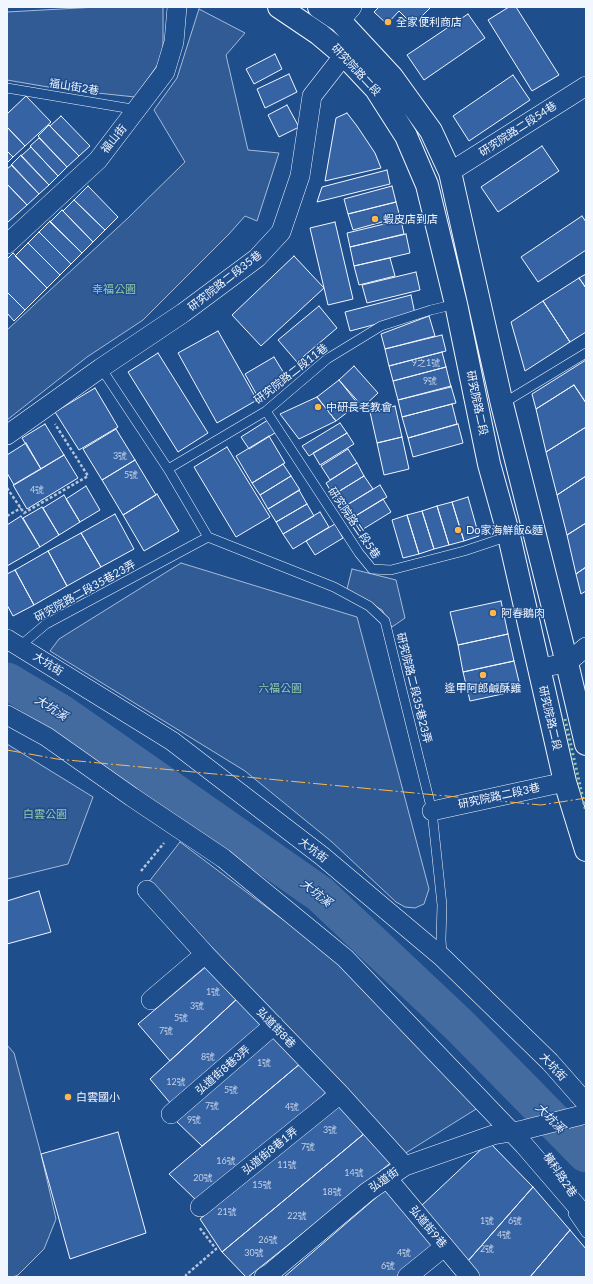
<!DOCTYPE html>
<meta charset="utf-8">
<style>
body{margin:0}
#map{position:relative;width:593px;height:1284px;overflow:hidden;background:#1f4e8c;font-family:Lato,sans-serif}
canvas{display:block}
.frame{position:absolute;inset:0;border:8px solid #f2f6ff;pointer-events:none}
</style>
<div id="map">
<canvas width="593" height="1284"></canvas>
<div class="frame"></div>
</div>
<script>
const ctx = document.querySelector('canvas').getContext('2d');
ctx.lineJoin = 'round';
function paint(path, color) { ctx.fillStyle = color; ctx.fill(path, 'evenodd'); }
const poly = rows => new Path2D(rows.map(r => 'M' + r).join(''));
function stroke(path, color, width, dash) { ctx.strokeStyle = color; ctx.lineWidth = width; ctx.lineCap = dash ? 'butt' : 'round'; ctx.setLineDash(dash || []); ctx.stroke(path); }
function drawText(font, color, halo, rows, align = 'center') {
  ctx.font = font + ' Lato,"Noto Sans TC",sans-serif'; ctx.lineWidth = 3; ctx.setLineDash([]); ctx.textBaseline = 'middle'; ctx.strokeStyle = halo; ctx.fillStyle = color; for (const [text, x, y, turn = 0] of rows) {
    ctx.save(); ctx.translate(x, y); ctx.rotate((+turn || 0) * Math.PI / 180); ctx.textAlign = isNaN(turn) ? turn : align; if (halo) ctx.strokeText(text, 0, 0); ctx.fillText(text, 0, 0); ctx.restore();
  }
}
const built = poly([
 [97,7,163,7,163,57,135,97,60,89,7,80,7,12,97,7],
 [199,9,245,33,226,55,248,150,279,153,257,221,245,216,229,234,143,320,87,357,7,420,7,330,128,218,185,162,154,110,177,78,199,9],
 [181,563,357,617,429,889,424,904,415,908,405,907,396,902,332,842,245,771,50,651,59,639,181,563],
 [352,569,396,580,405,618,392,627,382,610,347,589,352,569],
 [7,744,93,797,68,864,7,879,7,744],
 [180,842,334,958,481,1106,404,1154,148,883,180,842],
 [7,1045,14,1053,41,1154,56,1219,44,1249,18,1275,13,1277,7,1277,7,1045]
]);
paint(built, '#305b95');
stroke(built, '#a8bbd7', 1);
stroke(poly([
 [7,681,61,713,320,894,460,1026,586,1154]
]), '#446ba0', 37);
const building = poly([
 [379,7,431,7,413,25,399,11,387,24,374,12,379,7],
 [509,7,516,7,559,75,532,91,488,20,509,7],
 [468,14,485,38,424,80,407,55,468,14],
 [275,54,282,69,254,84,246,69,275,54],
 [289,74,297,92,265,108,257,89,289,74],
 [513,75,530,100,469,141,453,116,513,75],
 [26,96,51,122,25,146,7,127,7,114,26,96],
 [287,105,299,127,279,137,268,115,287,105],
 [347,113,357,126,375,153,381,168,325,181,336,118,347,113],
 [61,116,90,146,79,156,50,126,61,116],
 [49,125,79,156,67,167,38,136,49,125],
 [7,127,25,146,13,157,7,151,7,127],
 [39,138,67,167,58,176,30,146,39,138],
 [542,146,559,171,498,212,481,187,542,146],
 [31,147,58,176,49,185,21,156,31,147],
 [7,151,13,157,7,163,7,151],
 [21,155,49,185,39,194,11,165,21,155],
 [12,165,39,194,27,205,7,184,7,169,12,165],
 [387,170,390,184,317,202,322,187,387,170],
 [7,184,27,205,8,222,7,221,7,184],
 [88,186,118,217,105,230,74,200,88,186],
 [392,186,396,202,348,214,344,199,392,186],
 [74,200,105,230,93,242,63,211,74,200],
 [396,202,400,217,353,230,348,214,396,202],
 [62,210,93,242,82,253,50,222,62,210],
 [582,216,586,222,586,250,538,282,521,257,582,216],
 [401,220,404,234,350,247,347,233,401,220],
 [50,221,82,253,71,264,39,232,50,221],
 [335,222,353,299,328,305,310,228,335,222],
 [39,232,71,264,60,275,28,243,39,232],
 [406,234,410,253,354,266,350,247,406,234],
 [28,243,60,275,47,288,15,256,28,243],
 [13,253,47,288,25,310,7,292,7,259,13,253],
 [294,256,324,288,261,346,232,315,294,256],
 [390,258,395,276,359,285,354,266,390,258],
 [416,272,420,290,367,303,362,285,416,272],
 [586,274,586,288,579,278,586,274],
 [579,278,586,288,586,332,570,342,543,301,579,278],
 [7,292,25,310,14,321,7,313,7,292],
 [411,295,415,314,350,331,345,312,411,295],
 [543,301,570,342,525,371,511,322,543,301],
 [319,306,337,328,297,362,278,340,319,306],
 [429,316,435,336,385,349,381,334,429,316],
 [218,331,257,400,217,423,178,353,218,331],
 [442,335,446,351,389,366,385,349,442,335],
 [442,352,446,367,393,381,389,366,442,352],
 [158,353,208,433,178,452,128,372,158,353],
 [274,357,288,380,258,397,245,374,274,357],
 [586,360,586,403,574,385,536,409,532,394,586,360],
 [354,366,378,393,363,407,339,380,354,366],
 [446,367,451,387,398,400,393,381,446,367],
 [339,380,358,404,336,421,317,397,339,380],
 [574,385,586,403,586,427,546,452,536,409,574,385],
 [451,386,456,403,402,417,398,400,451,386],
 [95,388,118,427,79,450,55,412,95,388],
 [317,397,336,421,299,439,280,414,317,397],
 [452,404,457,424,408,438,402,417,452,404],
 [395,406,402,437,377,443,370,412,395,406],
 [271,418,278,431,249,449,241,437,271,418],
 [340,423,347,433,309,456,302,446,340,423],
 [45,424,64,455,41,469,22,438,45,424],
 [458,424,463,443,413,457,408,438,458,424],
 [586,427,586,476,557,495,546,452,586,427],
 [116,429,135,460,102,480,83,449,116,429],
 [347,433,354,444,320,465,313,453,347,433],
 [269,436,285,463,252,483,236,456,269,436],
 [402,437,409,469,384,475,377,443,402,437],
 [26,443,41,469,14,485,7,473,7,455,26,443],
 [227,447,270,517,236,537,194,467,227,447],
 [348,449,357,463,330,480,321,466,348,449],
 [64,455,78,478,27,509,13,485,64,455],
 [135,460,156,495,123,515,102,480,135,460],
 [357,463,364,476,333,495,326,483,357,463],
 [283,464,291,476,260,495,252,483,283,464],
 [291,476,300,490,268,509,260,495,291,476],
 [364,476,373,489,342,508,333,495,364,476],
 [586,476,586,523,567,535,557,495,586,476],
 [380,485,387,497,349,520,342,508,380,485],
 [86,486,100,510,80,522,66,499,86,486],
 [299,490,307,504,276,522,268,509,299,490],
 [157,494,179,531,144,551,123,515,157,494],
 [64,495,80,522,59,535,43,508,64,495],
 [468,497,479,536,464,541,452,502,468,497],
 [383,499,391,512,360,531,352,518,383,499],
 [452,502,464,541,449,545,437,506,452,502],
 [307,504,314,516,283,534,276,522,307,504],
 [437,506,449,545,434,549,422,511,437,506],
 [42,507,59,535,40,547,23,518,42,507],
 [422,511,434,549,419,554,407,515,422,511],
 [320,512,329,527,293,549,283,534,320,512],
 [115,514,134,549,101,567,81,533,115,514],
 [407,515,419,554,403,558,392,520,407,515],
 [21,516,40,547,7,566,7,525,21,516],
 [586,523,586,567,576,574,567,535,586,523],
 [335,524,343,538,315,555,306,541,335,524],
 [81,533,101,567,67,586,48,551,81,533],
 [48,551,67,586,34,605,15,570,48,551],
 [586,567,586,591,581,594,576,574,586,567],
 [15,570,34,605,13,616,7,605,7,574,15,570],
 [501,601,508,634,458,645,450,612,501,601],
 [508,634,514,661,463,672,458,645,508,634],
 [514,661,521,690,470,701,463,672,514,661],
 [39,891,51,932,7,944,7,901,39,891],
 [208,965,238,998,170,1061,138,1024,208,965],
 [238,998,262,1024,171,1104,150,1079,238,998],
 [274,1035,301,1063,202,1146,176,1121,274,1035],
 [301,1063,327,1092,197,1201,169,1174,301,1063],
 [339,1106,365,1133,222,1252,200,1219,339,1106],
 [118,1132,146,1233,70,1259,41,1154,118,1132],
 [365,1133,393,1161,248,1277,246,1277,222,1252,365,1133],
 [489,1142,533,1187,467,1262,420,1207,489,1142],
 [533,1187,570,1230,530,1277,480,1277,467,1262,533,1187],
 [386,1189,434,1244,396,1277,284,1277,386,1189],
 [570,1230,586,1249,586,1277,530,1277,570,1230]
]);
paint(building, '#3563a3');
stroke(building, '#f2f6ff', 1);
const service = poly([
 [7,88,138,110],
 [101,368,168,469,208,537],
 [502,404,586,353],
 [266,411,359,553,372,569,391,570,464,551,509,536],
 [168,469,266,411,327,359,381,326,431,310,456,304],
 [20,646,46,624,208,537,334,587,369,606,385,621,432,811,442,905,441,939,442,956],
 [573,1214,586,1233]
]);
const minor = poly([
 [340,21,352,7],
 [450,172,586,86],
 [7,244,98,160,165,72,174,42,177,7],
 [7,435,101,368,183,313,257,258,281,232,300,176,312,96,344,55],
 [7,639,172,741,322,856,442,957,550,1062,586,1103],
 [539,668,567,663,586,647],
 [7,715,47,737,132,797,223,858,345,958,524,1145,586,1217],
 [432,811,565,782],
 [147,890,205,954,340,1094,405,1166],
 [151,1000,205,954],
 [171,1114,274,1025],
 [387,1178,470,1277],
 [200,1207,340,1094],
 [264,1277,269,1274,367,1192,405,1166,493,1135,523,1130,586,1114],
 [407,1277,444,1247]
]);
const secondary = poly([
 [279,7,319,34,344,55,376,89,406,136,427,185,456,304,489,464,509,536,565,782,586,850],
 [319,7,340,21,392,77,431,131,450,172,502,404,567,663,586,744]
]);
stroke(service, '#f2f6ff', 10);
stroke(minor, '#f2f6ff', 20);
stroke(secondary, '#f2f6ff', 24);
stroke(poly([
 [7,488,24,513,88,476,55,424],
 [7,516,21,508],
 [141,871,164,843],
 [186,1277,186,1275,216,1249,199,1227]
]), '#b3c4dc', 2.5, [3, 2]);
stroke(service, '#1f4e8c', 9);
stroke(minor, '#1f4e8c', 19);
stroke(secondary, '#1f4e8c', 22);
stroke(poly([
 [565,719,586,812]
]), '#97c8a6', 3, [2, 3]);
stroke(poly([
 [7,750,57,759,541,805,586,798]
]), '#ffb74d', 1, [14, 3, 2, 3]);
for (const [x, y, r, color] of [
 [388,22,4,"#ffb74d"],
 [375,219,4,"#ffb74d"],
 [318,407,4,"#ffb74d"],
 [458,530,4,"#ffb74d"],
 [493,613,4,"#ffb74d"],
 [483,675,4,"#ffb74d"],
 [68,1097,4,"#ffb74d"]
]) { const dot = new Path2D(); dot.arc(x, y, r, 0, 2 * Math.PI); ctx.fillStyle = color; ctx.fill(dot); stroke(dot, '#1f4e8c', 1.5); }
drawText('9px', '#c3d1e8', null, [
 ["9之1號",426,363],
 ["9號",430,381],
 ["3號",120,456],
 ["5號",131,475],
 ["4號",37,490],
 ["1號",213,992],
 ["3號",197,1006],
 ["5號",181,1018],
 ["7號",166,1031],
 ["8號",208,1057],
 ["1號",264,1063],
 ["12號",176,1082],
 ["5號",231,1090],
 ["7號",212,1106],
 ["4號",292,1107],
 ["9號",194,1120],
 ["3號",330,1130],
 ["7號",308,1147],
 ["16號",226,1161],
 ["11號",287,1165],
 ["14號",354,1173],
 ["20號",203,1178],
 ["15號",262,1185],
 ["18號",332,1192],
 ["21號",227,1212],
 ["22號",297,1216],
 ["1號",487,1221],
 ["6號",515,1221],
 ["4號",504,1235],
 ["26號",268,1240],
 ["2號",487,1249],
 ["30號",254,1253],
 ["4號",404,1253],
 ["6號",388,1266]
]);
drawText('11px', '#f2f6ff', '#1f4e8c', [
 ["全家便利商店",396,22],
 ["蝦皮店到店",383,219],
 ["中研長老教會",326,407],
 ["Do家海鮮飯&麵",466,530],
 ["阿春鵝肉",501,613],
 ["逢甲阿郎鹹酥雞",483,688,"center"],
 ["白雲國小",76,1097]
], 'left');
drawText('11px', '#f2f6ff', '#1f4e8c', [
 ["研究院路二段",356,70,47],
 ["福山街2巷",74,87,9],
 ["研究院路二段54巷",518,129,-33],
 ["福山街",114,139,-51],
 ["研究院路二段35巷",225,281,-38],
 ["研究院路二段11巷",291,374,-38],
 ["研究院路二段",477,403,78],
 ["研究院路二段5巷",354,523,56],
 ["研究院路二段35巷23弄",85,591,-29],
 ["大坑街",48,664,32],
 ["研究院路二段35巷23弄",414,688,76],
 ["研究院路二段",550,718,77],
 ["研究院路二段3巷",499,796,-12],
 ["大坑街",313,850,38],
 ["弘道街8巷",276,1028,46],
 ["大坑街",553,1067,47],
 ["弘道街8巷3弄",223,1070,-41],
 ["弘道街8巷1弄",270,1151,-39],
 ["橫科路2巷",560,1175,56],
 ["弘道街",384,1180,-35],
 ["弘道街9巷",428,1227,50]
]);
drawText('11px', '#97c8a6', '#1f4e8c', [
 ["幸福公園",114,289],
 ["六福公園",280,688],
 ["白雲公園",45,814]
]);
drawText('italic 12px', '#f2f6ff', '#1f4e8c', [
 ["大坑溪",51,708,32],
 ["大坑溪",316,893,39],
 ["大坑溪",550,1118,45]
]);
</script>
